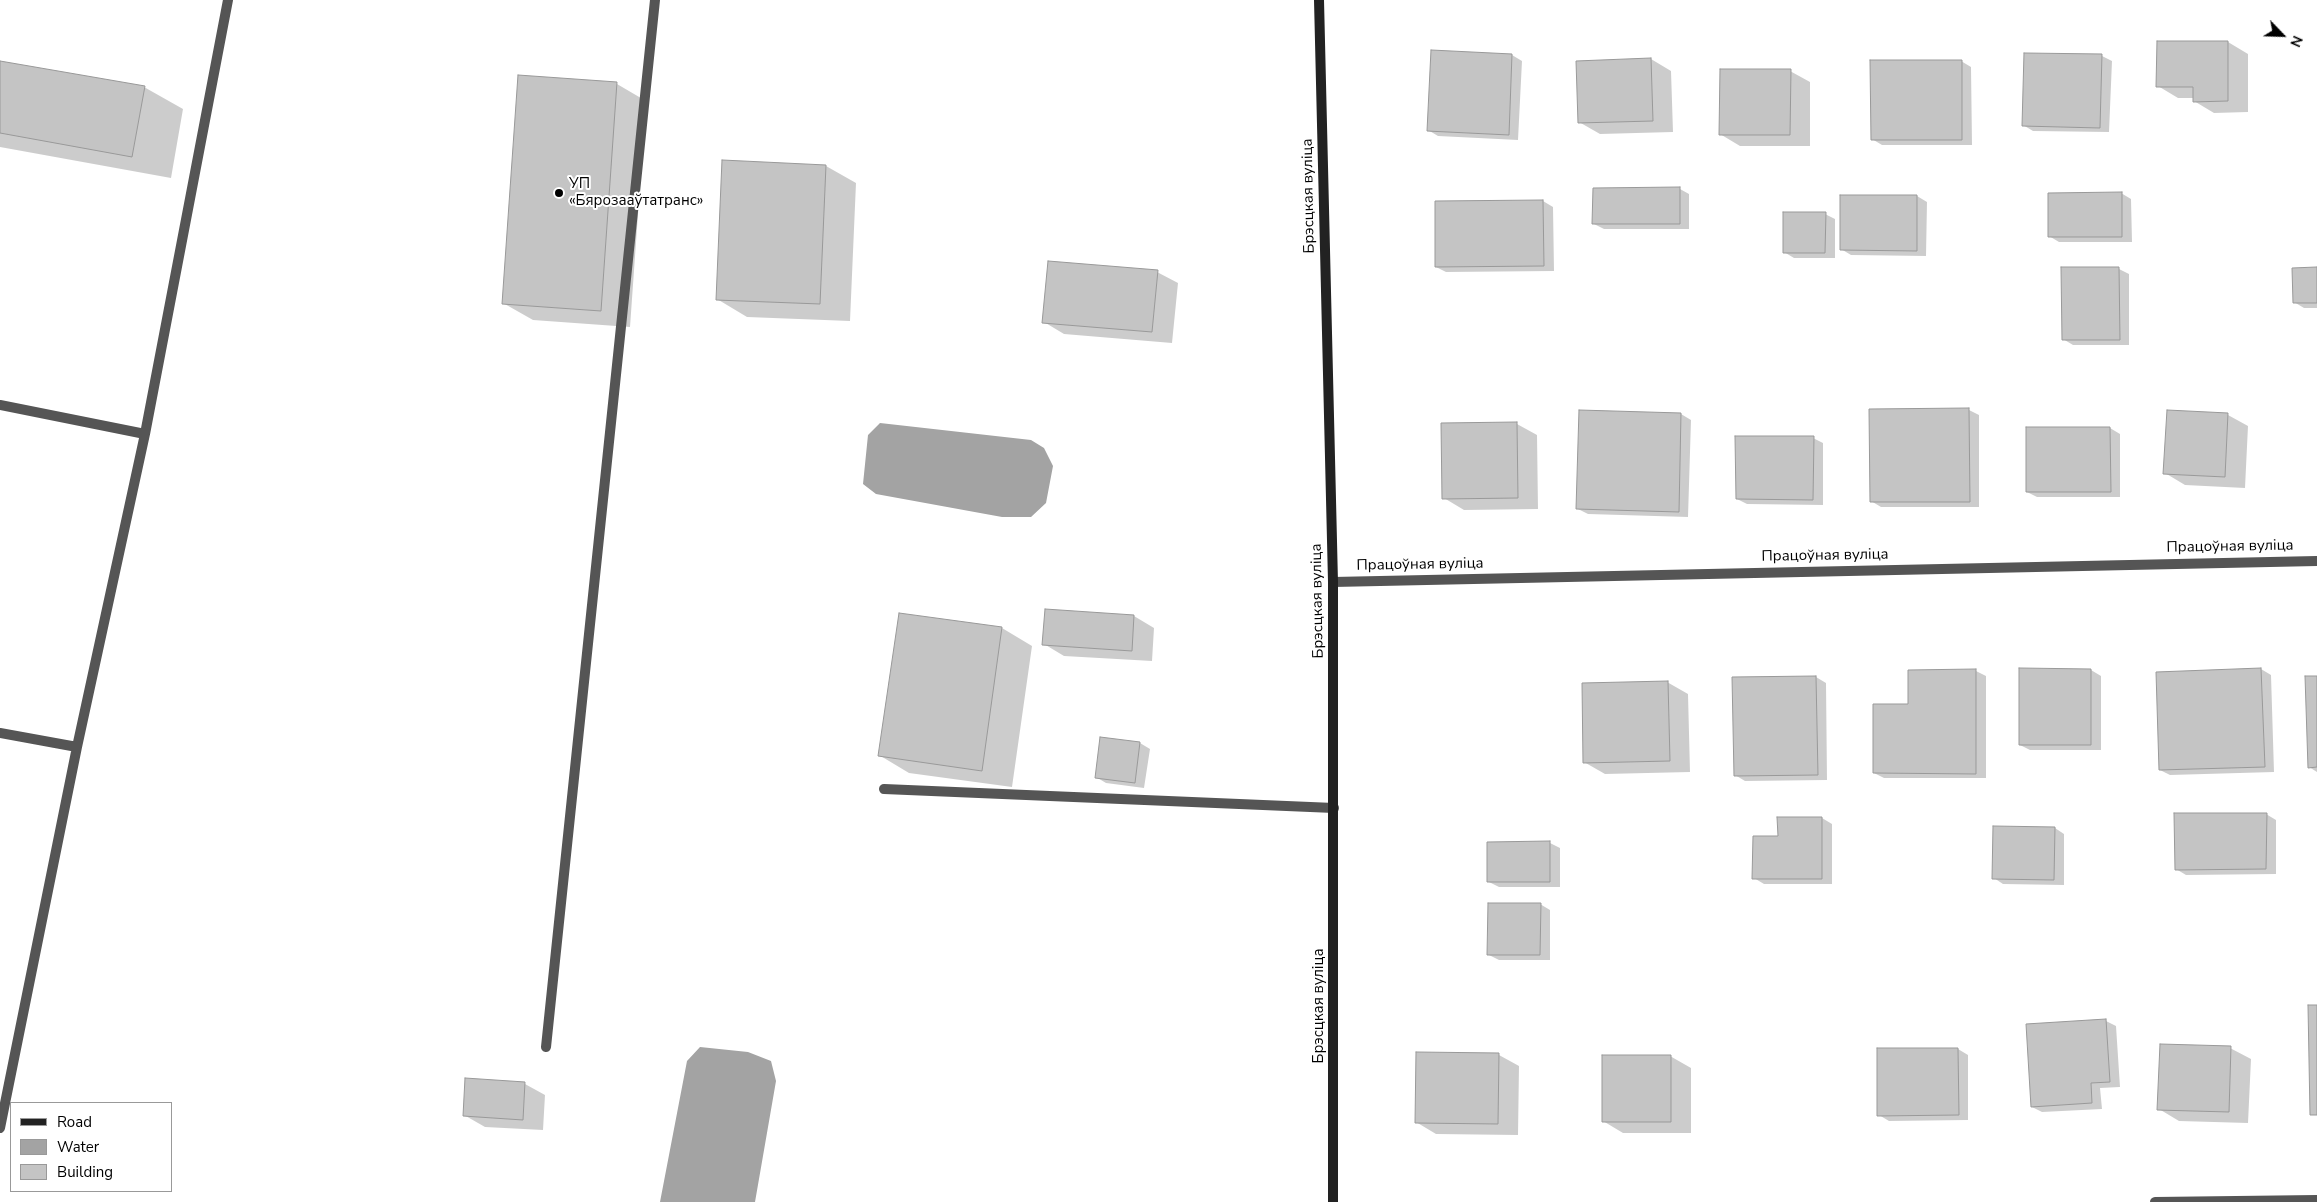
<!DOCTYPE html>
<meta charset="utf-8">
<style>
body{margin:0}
#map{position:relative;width:2317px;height:1202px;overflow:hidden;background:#fff;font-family:"Nunito Sans",sans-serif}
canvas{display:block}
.legend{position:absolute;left:10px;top:1102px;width:162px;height:90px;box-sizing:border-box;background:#fff;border:1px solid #999;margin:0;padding:6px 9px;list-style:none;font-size:15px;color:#000}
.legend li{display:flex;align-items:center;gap:10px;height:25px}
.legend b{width:25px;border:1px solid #999}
.north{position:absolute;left:2257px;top:10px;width:50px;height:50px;-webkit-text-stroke:4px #fff;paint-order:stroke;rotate:114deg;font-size:14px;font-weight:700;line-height:20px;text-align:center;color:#000}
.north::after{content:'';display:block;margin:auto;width:18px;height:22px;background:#000;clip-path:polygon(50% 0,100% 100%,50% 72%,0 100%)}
</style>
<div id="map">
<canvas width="2317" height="1202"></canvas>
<ul class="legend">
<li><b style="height:6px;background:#222"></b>Road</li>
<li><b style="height:14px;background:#a3a3a3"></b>Water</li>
<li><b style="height:14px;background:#c4c4c4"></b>Building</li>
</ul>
<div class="north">N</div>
</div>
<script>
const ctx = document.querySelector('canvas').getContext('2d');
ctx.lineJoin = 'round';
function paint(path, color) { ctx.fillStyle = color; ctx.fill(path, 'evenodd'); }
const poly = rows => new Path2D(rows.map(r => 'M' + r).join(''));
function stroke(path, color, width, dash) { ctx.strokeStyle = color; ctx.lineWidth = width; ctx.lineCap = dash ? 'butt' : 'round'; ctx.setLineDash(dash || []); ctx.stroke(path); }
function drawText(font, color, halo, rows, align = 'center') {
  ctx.font = font + ' "Nunito Sans",sans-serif'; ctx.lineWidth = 4; ctx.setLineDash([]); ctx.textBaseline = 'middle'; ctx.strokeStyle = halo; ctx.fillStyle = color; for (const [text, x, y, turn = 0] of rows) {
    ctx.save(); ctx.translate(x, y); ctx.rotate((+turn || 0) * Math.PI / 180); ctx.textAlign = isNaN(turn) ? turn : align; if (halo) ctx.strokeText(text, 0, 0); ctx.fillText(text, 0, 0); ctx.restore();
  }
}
paint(poly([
 [880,423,1031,440,1044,448,1053,466,1046,503,1031,517,1002,517,876,494,863,484,868,435],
 [700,1047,748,1052,771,1061,776,1081,755,1202,660,1202,687,1061]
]), '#a3a3a3');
paint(poly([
 [2158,42,2228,42,2248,54,2248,112,2214,113,2194,101,2194,98,2178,98,2158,86],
 [1512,55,1522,61,1518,140,1438,136,1428,130],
 [2102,56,2112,61,2109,132,2033,131,2023,125],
 [1651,59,1671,71,1673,132,1600,134,1579,122],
 [1961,61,1971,67,1972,145,1882,145,1872,139],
 [0,62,144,87,183,109,171,178,0,147],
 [1790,71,1810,82,1810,146,1740,146,1720,134],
 [617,84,646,101,630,327,533,320,503,303],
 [723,162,826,166,856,183,850,321,747,317,717,299],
 [1680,189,1689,194,1689,229,1604,229,1594,224],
 [2121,193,2131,199,2132,242,2059,242,2049,236],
 [1917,196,1927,202,1926,256,1851,255,1841,249],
 [1543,201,1553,207,1554,271,1446,272,1436,267],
 [1825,214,1835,219,1835,258,1794,258,1784,252],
 [2317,268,2317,308,2304,308,2294,302],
 [2062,269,2119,269,2129,274,2129,345,2073,345,2063,339],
 [1157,272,1178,283,1172,343,1064,334,1044,322],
 [1871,410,1969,410,1979,415,1979,507,1881,507,1871,501],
 [1681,414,1691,420,1688,517,1588,514,1578,509],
 [2228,415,2248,426,2245,488,2185,485,2165,473],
 [1517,424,1537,435,1538,509,1464,510,1444,498],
 [2110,428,2120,434,2120,497,2037,497,2027,492,2027,429],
 [1813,438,1823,443,1823,505,1747,504,1737,499],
 [900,614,1002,628,1032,646,1012,787,909,773,879,755],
 [1134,616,1154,628,1152,661,1064,656,1044,644],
 [2261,669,2271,675,2274,772,2170,775,2160,770],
 [2020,670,2091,670,2101,676,2101,750,2030,750,2020,745],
 [1976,671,1986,676,1986,778,1884,778,1874,773],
 [1816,677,1826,683,1827,780,1745,781,1735,775],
 [2317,677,2317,772,2309,767],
 [1667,682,1688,694,1690,772,1605,774,1584,762],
 [1101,738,1140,743,1150,749,1144,788,1106,783,1096,777],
 [2266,814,2276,820,2276,874,2186,875,2176,869],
 [1822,818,1832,824,1832,884,1764,884,1754,878,1779,838],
 [2055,828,2064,834,2064,885,2003,884,1994,878],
 [1550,843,1560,848,1560,887,1499,887,1489,882],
 [1540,904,1550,910,1550,960,1499,960,1489,955],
 [2106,1021,2116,1026,2120,1087,2100,1088,2102,1109,2042,1112,2032,1107],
 [2230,1048,2251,1059,2248,1123,2179,1121,2159,1109],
 [1958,1049,1968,1055,1968,1120,1889,1121,1879,1115,1878,1050],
 [1499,1055,1519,1066,1518,1135,1436,1134,1416,1122],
 [1670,1056,1691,1068,1691,1133,1623,1133,1603,1121],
 [525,1084,545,1095,543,1130,485,1127,464,1115]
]), '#0003');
const building = poly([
 [2157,41,2228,41,2228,101,2193,102,2193,87,2156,87,2157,41],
 [1431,50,1512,54,1509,135,1427,131,1431,50],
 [2024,53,2102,54,2100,128,2022,126,2024,53],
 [1651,58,1653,121,1578,123,1576,61,1651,58],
 [1870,60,1962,60,1962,140,1871,140,1870,60],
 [0,61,145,86,132,157,0,133,0,61],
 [1720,69,1791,69,1790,135,1719,135,1720,69],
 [518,75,617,82,601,311,502,304,518,75],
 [722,160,826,165,820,304,716,300,722,160],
 [1680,187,1680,224,1592,224,1593,188,1680,187],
 [2122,192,2122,237,2048,237,2048,193,2122,192],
 [1840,195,1917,195,1917,251,1840,250,1840,195],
 [1543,200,1544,266,1435,267,1435,201,1543,200],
 [1783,212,1826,212,1825,253,1783,253,1783,212],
 [1048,261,1158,270,1152,332,1042,323,1048,261],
 [2061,267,2119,267,2120,340,2062,340,2061,267],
 [2317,267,2317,303,2293,303,2292,268,2317,267],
 [1969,408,1970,502,1870,502,1869,409,1969,408],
 [1579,410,1681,413,1679,512,1576,509,1579,410],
 [2167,410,2228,413,2225,477,2163,474,2167,410],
 [1517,422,1518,498,1442,499,1441,423,1517,422],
 [2026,427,2110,427,2111,492,2026,492,2026,427],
 [1735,436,1814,436,1813,500,1736,499,1735,436],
 [1045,609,1134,615,1132,651,1042,645,1045,609],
 [899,613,1002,627,982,771,878,756,899,613],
 [2019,668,2091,669,2091,745,2019,745,2019,668],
 [2261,668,2265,767,2159,770,2156,672,2261,668],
 [1976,669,1976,774,1873,773,1873,704,1908,704,1908,670,1976,669],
 [1816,676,1818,775,1734,776,1732,677,1816,676],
 [2305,676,2317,676,2317,767,2308,768,2305,676],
 [1668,681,1670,761,1583,763,1582,683,1668,681],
 [1100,737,1140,742,1135,783,1095,778,1100,737],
 [2174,813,2267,813,2266,869,2175,870,2174,813],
 [1777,817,1822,817,1822,879,1752,879,1753,836,1778,836,1777,817],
 [1993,826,2055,827,2054,880,1992,879,1993,826],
 [1550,841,1550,882,1487,882,1487,842,1550,841],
 [1488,903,1541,903,1540,955,1487,955,1488,903],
 [2308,1005,2317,1005,2317,1115,2310,1115,2308,1005],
 [2106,1019,2110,1082,2091,1083,2092,1103,2031,1107,2026,1024,2106,1019],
 [2160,1044,2231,1046,2229,1112,2157,1110,2160,1044],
 [1877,1048,1958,1048,1959,1115,1877,1116,1877,1048],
 [1416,1052,1499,1053,1498,1124,1415,1123,1416,1052],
 [1602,1055,1671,1055,1671,1122,1602,1122,1602,1055],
 [465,1078,525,1082,523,1120,463,1116,465,1078]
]);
paint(building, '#c4c4c4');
stroke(building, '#999', 1);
stroke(poly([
 [0,405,145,434],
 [0,733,77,747],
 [884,789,1334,808],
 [546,1047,655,0],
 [0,1128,77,747,145,434,228,0]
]), '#555', 10);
stroke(poly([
 [1333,582,2317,561],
 [2155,1202,2317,1200]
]), '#555', 10);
stroke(poly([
 [1319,0,1333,582,1333,1202]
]), '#222', 10);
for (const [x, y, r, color] of [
 [559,193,5,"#000"]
]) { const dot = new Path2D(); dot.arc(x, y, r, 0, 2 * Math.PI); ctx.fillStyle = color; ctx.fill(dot); stroke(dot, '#fff', 2); }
drawText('15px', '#000', '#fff', [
 ["УП",569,184],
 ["«Бярозааўтатранс»",569,201]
], 'left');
drawText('15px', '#000', '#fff', [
 ["Брэсцкая вуліца",1309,196,-91],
 ["Працоўная вуліца",2230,547,-1],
 ["Працоўная вуліца",1825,556,-1],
 ["Працоўная вуліца",1420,565,-1],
 ["Брэсцкая вуліца",1318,601,-91],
 ["Брэсцкая вуліца",1319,1006,-90]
]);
</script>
